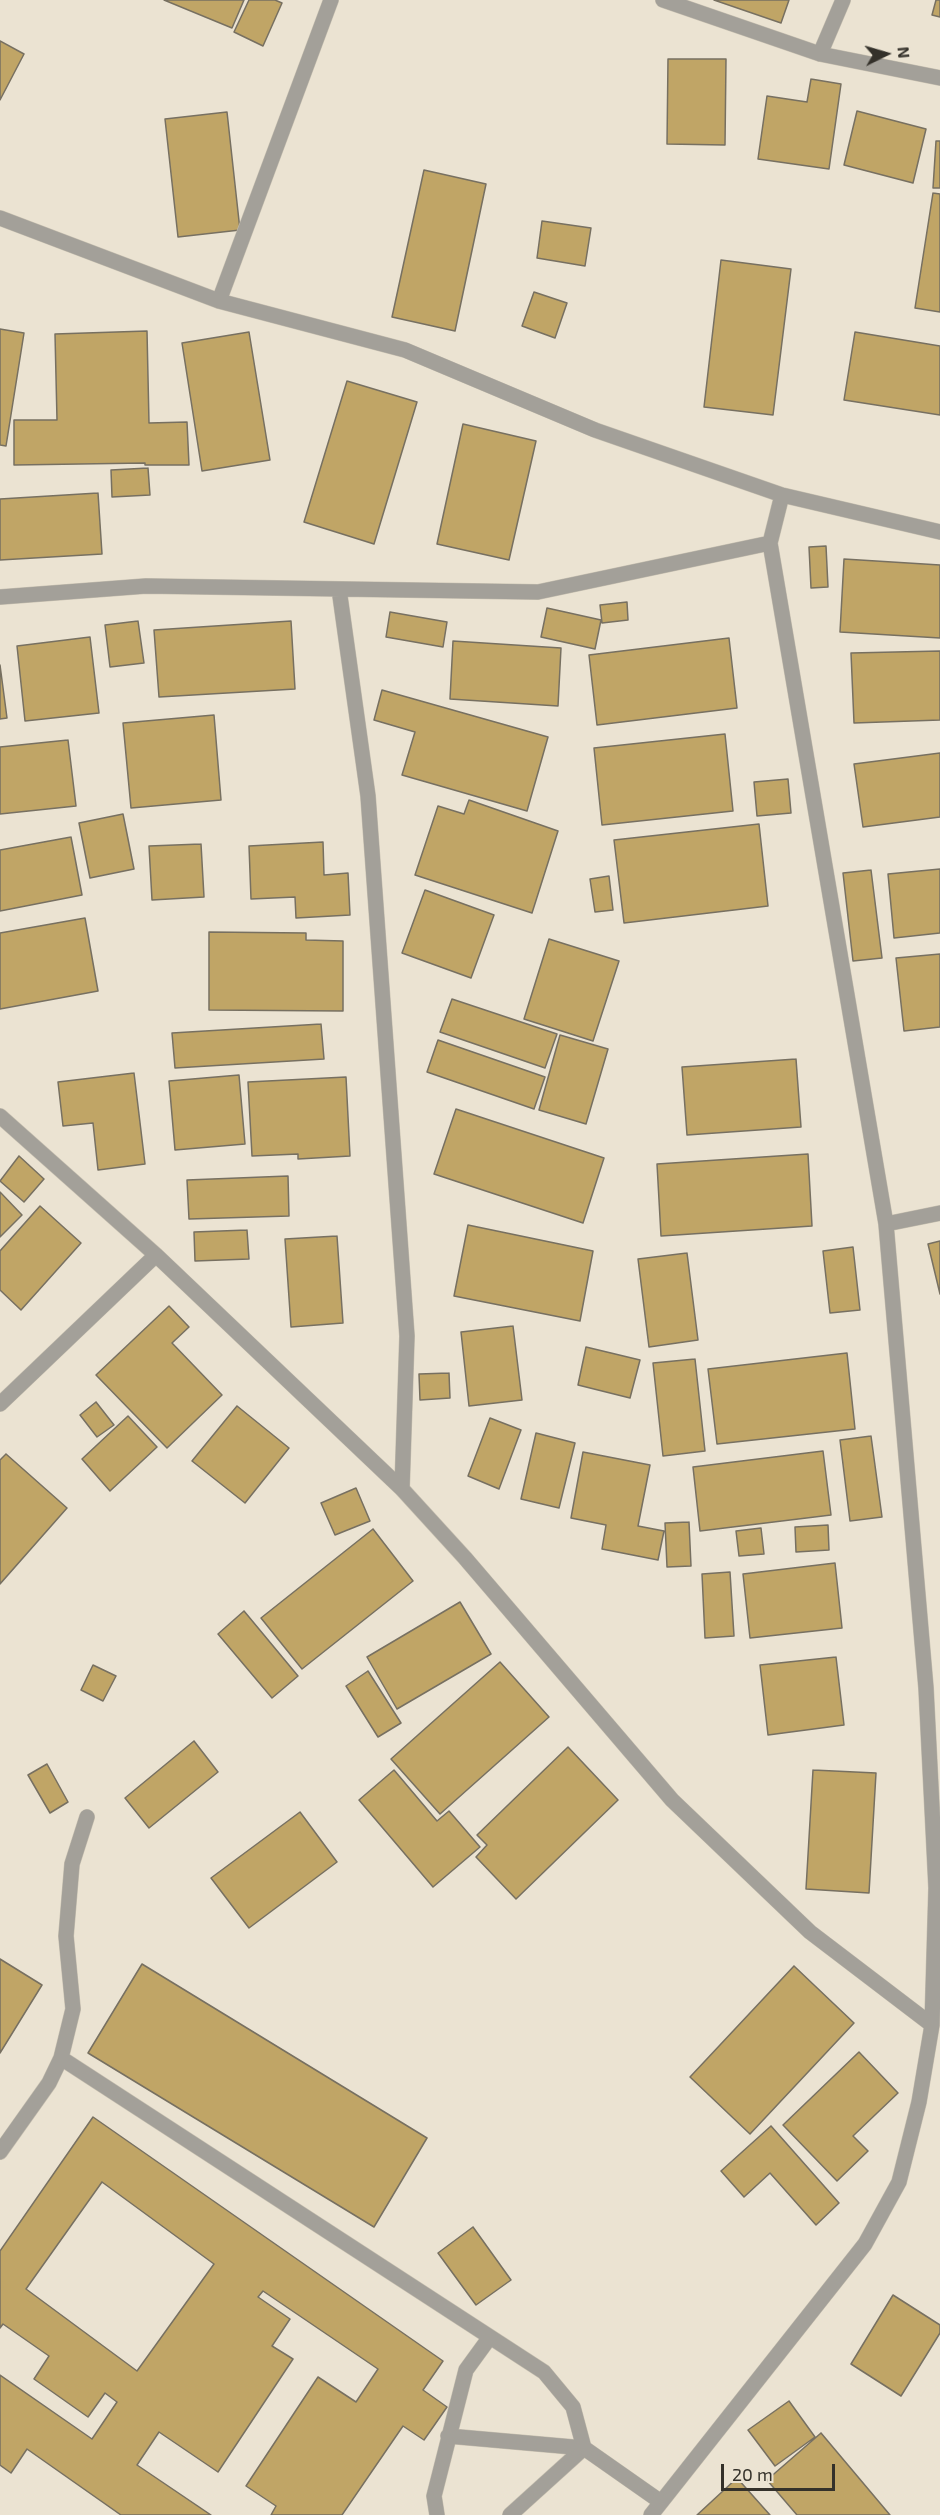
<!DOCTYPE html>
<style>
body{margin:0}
#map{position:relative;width:940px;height:2515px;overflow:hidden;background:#ebe3d2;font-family:"Exo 2",sans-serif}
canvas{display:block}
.north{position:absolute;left:856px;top:24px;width:60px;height:60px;-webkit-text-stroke:4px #ebe3d2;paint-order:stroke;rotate:85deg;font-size:16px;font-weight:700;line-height:24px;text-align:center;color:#34312a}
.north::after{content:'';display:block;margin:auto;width:21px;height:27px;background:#34312a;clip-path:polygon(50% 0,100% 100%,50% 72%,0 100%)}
.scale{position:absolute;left:721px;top:2464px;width:114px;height:27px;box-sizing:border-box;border:3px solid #34312a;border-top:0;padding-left:8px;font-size:18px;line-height:21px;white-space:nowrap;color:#34312a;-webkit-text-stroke:4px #ebe3d2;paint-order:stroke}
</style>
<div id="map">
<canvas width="940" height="2515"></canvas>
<div class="north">N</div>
<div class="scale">20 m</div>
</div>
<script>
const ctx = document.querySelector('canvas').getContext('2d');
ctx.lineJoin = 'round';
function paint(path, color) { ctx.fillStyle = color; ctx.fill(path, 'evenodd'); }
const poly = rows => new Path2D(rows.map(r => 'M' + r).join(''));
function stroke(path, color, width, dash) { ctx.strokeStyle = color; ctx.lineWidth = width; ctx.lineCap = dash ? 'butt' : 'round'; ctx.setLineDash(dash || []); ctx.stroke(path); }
const building = poly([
 [164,0,244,0,232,28,164,0],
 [249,0,275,0,282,3,263,46,234,32,249,0],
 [714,0,789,0,781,23,714,0],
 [936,0,940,0,940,17,932,15,936,0],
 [0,41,24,54,0,100,0,41],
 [668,59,726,59,725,145,667,144,668,59],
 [811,79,841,84,829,169,758,159,767,96,807,102,811,79],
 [857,111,926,129,913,183,844,165,857,111],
 [227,112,240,230,178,237,165,119,227,112],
 [936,141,940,141,940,188,933,188,936,141],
 [424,170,486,184,455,331,392,317,424,170],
 [933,193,940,194,940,312,915,308,933,193],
 [542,221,591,228,585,266,537,258,542,221],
 [721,260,791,269,773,415,704,407,721,260],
 [534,292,567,303,555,338,522,326,534,292],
 [0,329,24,333,6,446,0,445,0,329],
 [147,331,149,423,187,422,189,465,145,465,145,463,14,465,14,420,57,420,55,334,147,331],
 [249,332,270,460,202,471,182,343,249,332],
 [855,332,940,346,940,415,844,400,855,332],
 [347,381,417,402,374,544,304,522,347,381],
 [463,424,536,441,509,560,437,544,463,424],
 [148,468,150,495,112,497,111,470,148,468],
 [98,493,102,554,0,560,0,499,98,493],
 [826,546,828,587,811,588,809,547,826,546],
 [844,559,940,565,940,638,840,632,844,559],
 [627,602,628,620,602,623,600,605,627,602],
 [547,608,601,620,595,649,541,637,547,608],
 [390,612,447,622,443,647,386,637,390,612],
 [138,621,144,663,110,667,105,625,138,621],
 [291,621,295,689,159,697,154,630,291,621],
 [90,637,99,713,25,721,17,646,90,637],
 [729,638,737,708,597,725,589,655,729,638],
 [453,641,561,648,558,706,450,699,453,641],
 [940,651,940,720,854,723,851,653,940,651],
 [0,665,7,718,0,719,0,665],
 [382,690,548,737,527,811,402,775,415,732,374,720,382,690],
 [214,715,221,800,131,808,123,723,214,715],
 [725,734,733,811,602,825,594,748,725,734],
 [68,740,76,806,0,814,0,747,68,740],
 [940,753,940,817,863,827,854,764,940,753],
 [788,779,791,813,757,816,754,782,788,779],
 [469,800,558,831,532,913,415,875,438,806,464,814,469,800],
 [123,814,134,869,90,878,79,823,123,814],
 [759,824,768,906,624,923,614,840,759,824],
 [71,837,82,895,0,911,0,850,71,837],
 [323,842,324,875,348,873,350,915,296,918,295,897,251,899,249,846,323,842],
 [201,844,204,897,152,900,149,846,201,844],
 [940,869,940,933,894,938,888,874,940,869],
 [871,870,882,958,853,961,843,873,871,870],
 [609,876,613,910,595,912,590,879,609,876],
 [425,890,494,915,471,978,402,953,425,890],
 [85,918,98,991,0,1009,0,933,85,918],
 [209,932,306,933,306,940,343,941,343,1011,209,1010,209,932],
 [549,939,619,961,593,1041,524,1019,549,939],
 [940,954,940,1027,904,1031,896,958,940,954],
 [452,999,557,1034,545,1068,440,1032,452,999],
 [321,1024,324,1059,175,1068,172,1033,321,1024],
 [560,1035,608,1049,586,1124,539,1110,560,1035],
 [438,1040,545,1077,534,1109,427,1072,438,1040],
 [796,1059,801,1127,687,1135,682,1067,796,1059],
 [134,1073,145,1164,98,1170,93,1123,63,1126,58,1082,134,1073],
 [239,1075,245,1144,175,1150,169,1081,239,1075],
 [346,1077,350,1156,298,1159,298,1154,252,1156,248,1082,346,1077],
 [456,1109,604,1158,583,1223,434,1174,456,1109],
 [808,1154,812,1226,661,1236,657,1164,808,1154],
 [19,1156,44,1179,24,1202,0,1181,19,1156],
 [288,1176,289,1216,189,1219,187,1180,288,1176],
 [0,1192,22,1215,0,1237,0,1192],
 [40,1206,81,1243,21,1310,0,1290,0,1251,40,1206],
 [468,1225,593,1251,580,1321,454,1296,468,1225],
 [247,1230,249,1259,195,1261,194,1232,247,1230],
 [337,1236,343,1323,291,1327,285,1239,337,1236],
 [940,1241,940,1294,928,1244,940,1241],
 [853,1247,860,1310,830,1313,823,1251,853,1247],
 [687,1253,698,1340,649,1347,638,1259,687,1253],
 [169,1306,189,1327,172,1343,222,1395,167,1448,96,1375,169,1306],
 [513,1326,522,1400,469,1406,461,1332,513,1326],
 [586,1347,640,1360,630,1398,578,1385,586,1347],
 [847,1353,855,1429,717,1444,708,1369,847,1353],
 [695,1359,705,1451,663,1456,653,1363,695,1359],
 [449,1373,450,1398,420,1400,419,1374,449,1373],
 [96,1402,114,1425,97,1437,80,1415,96,1402],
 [237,1406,289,1448,245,1503,192,1461,237,1406],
 [128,1416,157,1447,110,1491,82,1459,128,1416],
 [490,1418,521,1430,499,1489,468,1476,490,1418],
 [536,1433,575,1443,559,1508,521,1499,536,1433],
 [871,1436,882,1517,850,1521,840,1440,871,1436],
 [823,1451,831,1515,700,1531,693,1467,823,1451],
 [583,1452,650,1465,638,1526,664,1531,658,1560,602,1549,606,1525,571,1518,583,1452],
 [6,1454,67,1508,0,1584,0,1460,6,1454],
 [356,1488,370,1521,335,1535,321,1503,356,1488],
 [689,1522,691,1566,667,1567,665,1523,689,1522],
 [828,1525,829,1550,796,1552,795,1527,828,1525],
 [761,1528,764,1554,739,1556,736,1531,761,1528],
 [373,1529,413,1581,302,1669,261,1618,373,1529],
 [835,1563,842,1628,750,1638,743,1574,835,1563],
 [730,1572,734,1636,705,1638,702,1574,730,1572],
 [460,1602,491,1654,397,1709,367,1657,460,1602],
 [244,1611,298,1676,272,1698,218,1634,244,1611],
 [836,1657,844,1725,768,1735,760,1665,836,1657],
 [500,1662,549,1717,440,1814,391,1759,500,1662],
 [93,1665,116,1676,103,1701,81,1690,93,1665],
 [368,1671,401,1723,378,1737,346,1686,368,1671],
 [194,1741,218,1772,149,1828,125,1798,194,1741],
 [568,1747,618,1800,516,1899,476,1857,487,1845,477,1835,568,1747],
 [47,1764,68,1802,50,1813,28,1775,47,1764],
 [394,1770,437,1821,449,1811,480,1847,433,1887,359,1800,394,1770],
 [813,1770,876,1773,869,1893,806,1889,813,1770],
 [300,1812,337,1862,249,1928,211,1878,300,1812],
 [0,1959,42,1985,0,2053,0,1959],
 [142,1964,427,2138,374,2227,88,2053,142,1964],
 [794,1966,854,2023,750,2134,690,2077,794,1966],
 [859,2052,898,2093,853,2136,868,2151,837,2181,783,2125,859,2052],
 [93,2117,443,2361,423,2390,447,2407,424,2440,403,2426,342,2515,271,2515,276,2506,246,2486,318,2377,356,2402,378,2369,263,2291,258,2297,290,2319,272,2346,293,2359,218,2472,159,2432,137,2465,211,2515,121,2515,27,2449,11,2473,0,2465,0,2375,92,2439,117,2402,105,2393,88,2417,34,2379,49,2356,3,2324,0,2328,0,2251,93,2117],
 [102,2182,214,2264,137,2371,26,2289,102,2182],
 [771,2126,839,2203,816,2225,770,2173,744,2197,721,2171,771,2126],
 [473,2227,511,2280,476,2305,438,2253,473,2227],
 [893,2295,940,2325,940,2333,901,2396,851,2364,893,2295],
 [789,2401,815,2437,775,2466,748,2430,789,2401],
 [821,2433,890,2515,797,2515,767,2480,821,2433],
 [737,2478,770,2515,697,2515,737,2478]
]);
paint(building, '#c0a566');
stroke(building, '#777061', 1.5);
const minor = poly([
 [663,0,820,54,940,78],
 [820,54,843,0],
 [0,218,219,301,405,350,595,430,782,495,940,532],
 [219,301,331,0],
 [339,589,368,796,407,1336,402,1489],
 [0,597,146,586,538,592,770,543],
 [0,1116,156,1255,402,1489,465,1558,672,1800,810,1932,932,2025],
 [886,1224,940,1213],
 [0,1404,156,1255],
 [61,2058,544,2372,573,2407,584,2448],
 [0,2152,49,2083,61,2058,73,2009,66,1936,72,1864,87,1817],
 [448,2436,584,2448,661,2502],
 [437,2515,434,2496,466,2370,490,2337],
 [510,2515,584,2448],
 [651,2515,865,2244,899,2182,919,2102,932,2025,936,1888,926,1688,886,1224,770,543,782,495]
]);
stroke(minor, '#c6bfb0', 16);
stroke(minor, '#a3a099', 15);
</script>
